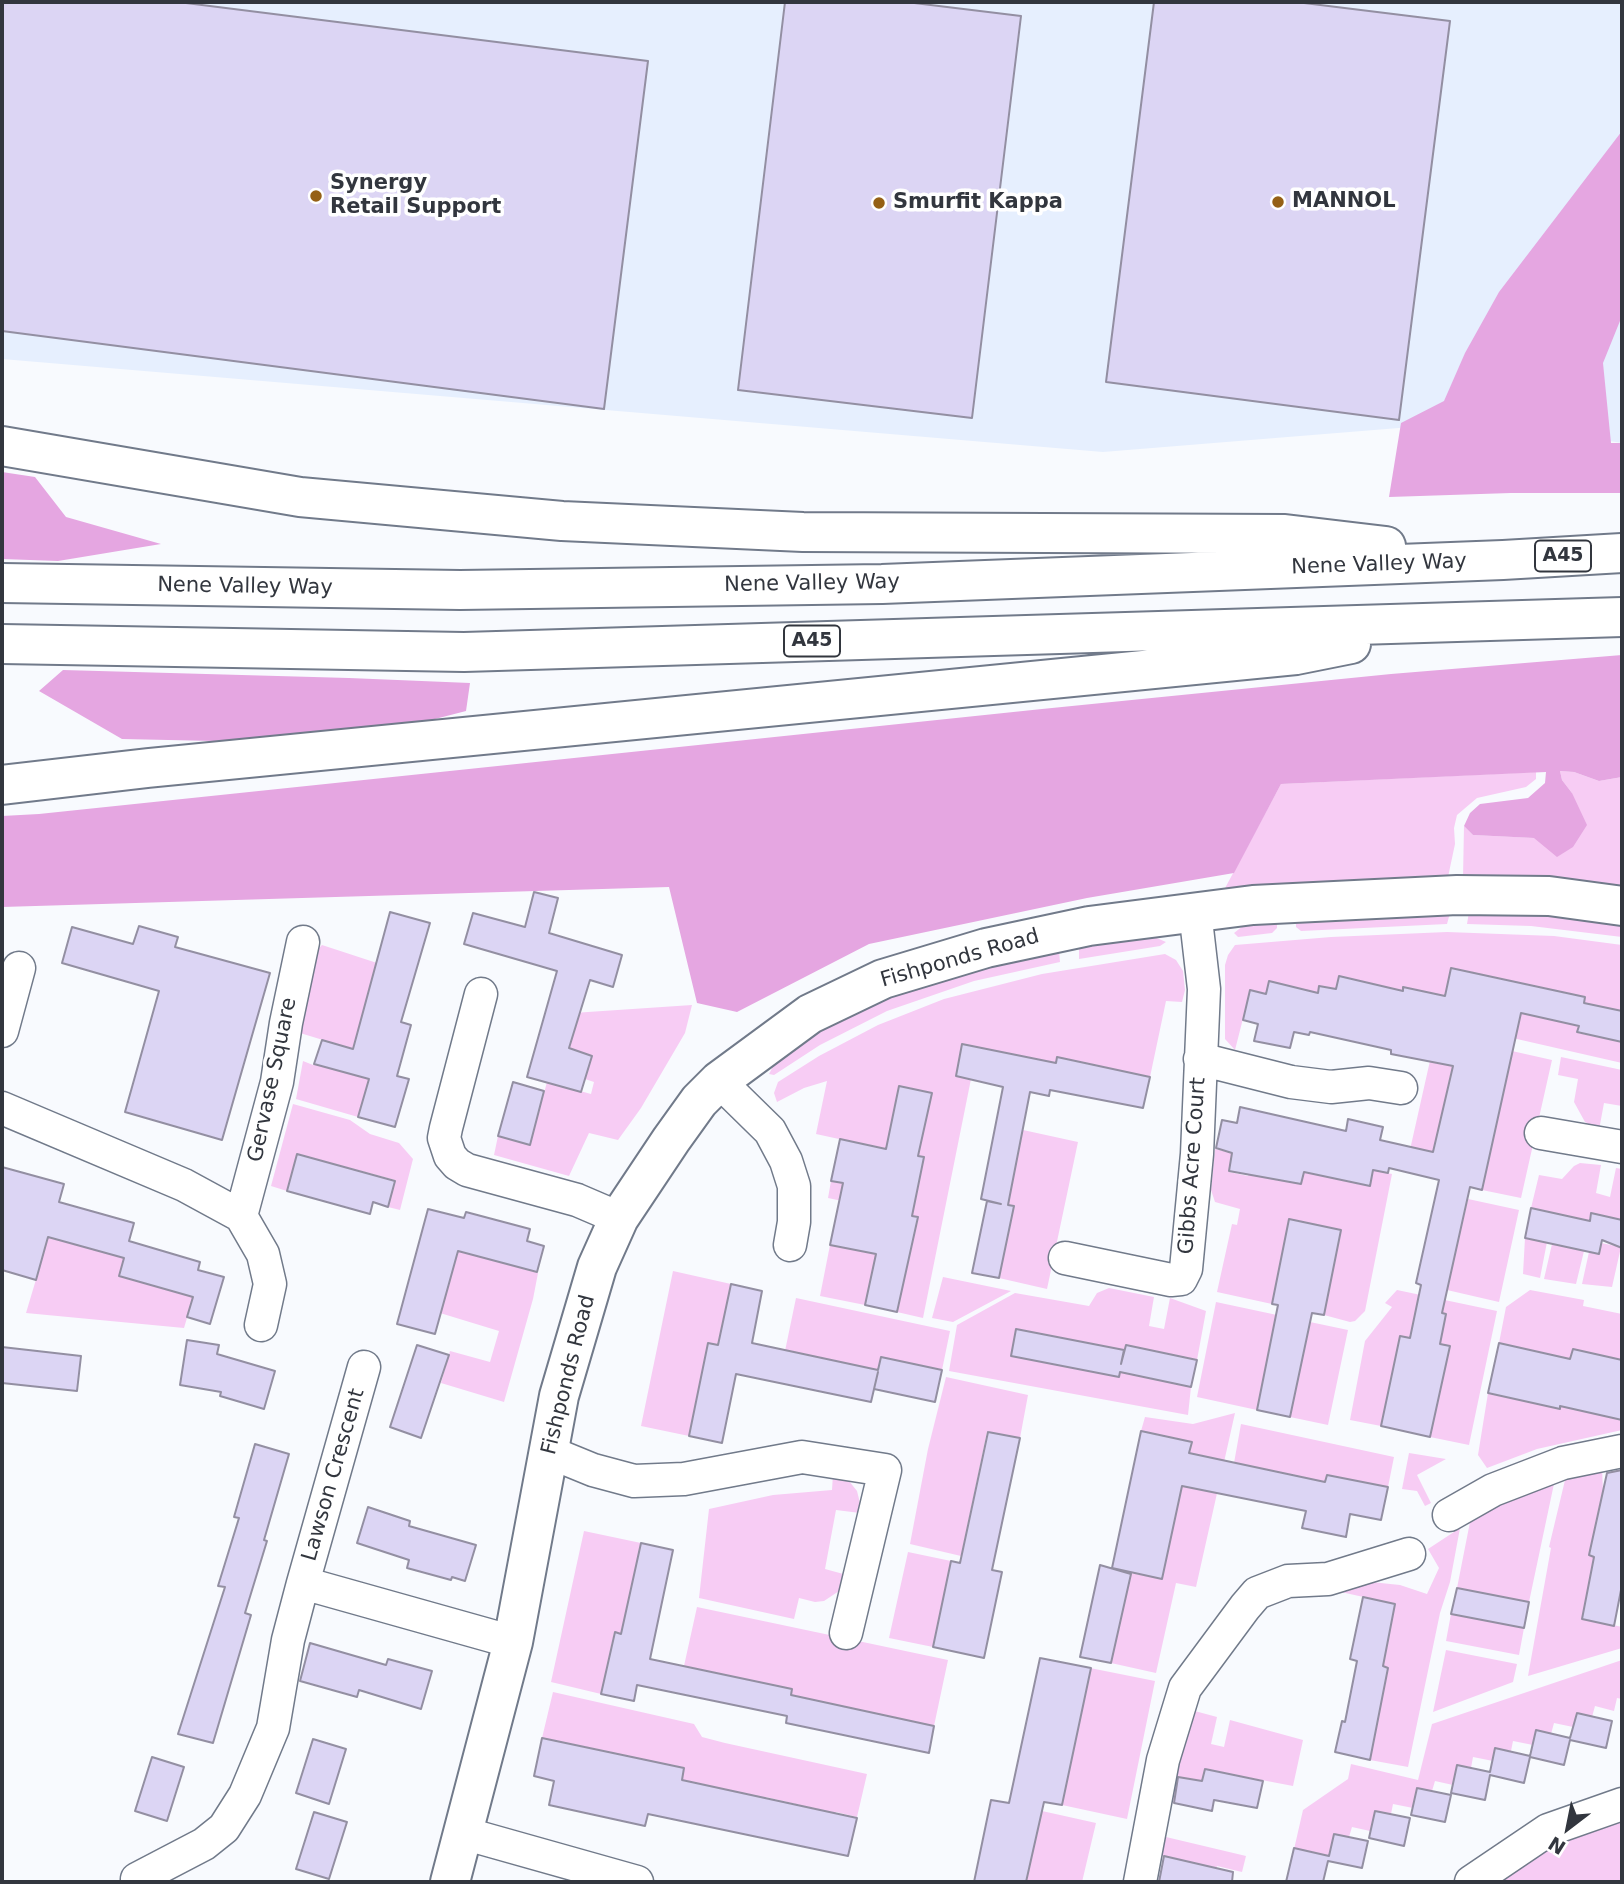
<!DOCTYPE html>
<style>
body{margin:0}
#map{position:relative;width:1624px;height:1884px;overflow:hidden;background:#f8fafe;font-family:"DejaVu Sans",sans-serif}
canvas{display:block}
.frame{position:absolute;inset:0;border:4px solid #32363e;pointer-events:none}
.north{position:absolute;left:1533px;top:1793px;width:70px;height:70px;-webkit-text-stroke:5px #fff;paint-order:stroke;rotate:212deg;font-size:19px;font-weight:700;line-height:28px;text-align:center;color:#32363e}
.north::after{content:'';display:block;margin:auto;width:24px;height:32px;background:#32363e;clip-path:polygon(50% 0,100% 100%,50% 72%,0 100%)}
</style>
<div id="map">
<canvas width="1624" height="1884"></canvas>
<div class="frame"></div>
<div class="north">N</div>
</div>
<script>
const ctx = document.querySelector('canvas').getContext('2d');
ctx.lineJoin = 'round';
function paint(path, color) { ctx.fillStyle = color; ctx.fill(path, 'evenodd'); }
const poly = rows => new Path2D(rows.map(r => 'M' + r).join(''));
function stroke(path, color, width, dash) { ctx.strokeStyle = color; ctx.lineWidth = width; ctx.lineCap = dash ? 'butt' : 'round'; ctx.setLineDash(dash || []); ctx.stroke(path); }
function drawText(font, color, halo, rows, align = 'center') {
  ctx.font = font + ' "DejaVu Sans",sans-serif'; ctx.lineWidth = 7; ctx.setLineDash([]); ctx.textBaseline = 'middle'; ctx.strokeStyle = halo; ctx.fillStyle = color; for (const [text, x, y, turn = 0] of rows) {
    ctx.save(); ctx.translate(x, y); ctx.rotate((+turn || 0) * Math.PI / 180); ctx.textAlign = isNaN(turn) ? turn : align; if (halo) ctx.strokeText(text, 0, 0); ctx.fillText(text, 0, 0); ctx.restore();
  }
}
paint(poly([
 [2,2,1622,2,1622,443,1485,421,1103,452,2,359]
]), '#e6effe');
paint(poly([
 [1560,771,1574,772,1599,781,1622,777,1622,886,1543,879,1463,878,1464,826,1473,835,1535,838,1572,793,1562,780],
 [1536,772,1536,779,1526,787,1477,798,1457,815,1454,828,1455,844,1448,877,1224,890,1281,784],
 [1469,912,1537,914,1622,924,1622,937,1531,926,1467,924],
 [1450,913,1447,924,1301,931,1296,927,1296,919],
 [1277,922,1277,928,1272,933,1238,937,1234,933,1243,926],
 [1447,932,1554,936,1622,945,1622,1011,1584,1003,1584,997,1451,968,1488,1006,1579,1026,1578,1033,1622,1042,1622,1063,1425,1018,1416,1059,1411,1058,1403,987,1400,1004,1373,984,1339,976,1336,989,1319,986,1315,1006,1250,991,1235,1050,1225,1039,1225,965,1228,955,1235,945,1331,937],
 [1152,936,1166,942,1160,946,1079,959,1079,947],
 [322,945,377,963,365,1005,374,1064,358,1117,296,1099,303,1061,313,1065,346,1047,300,1033,303,994,313,954],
 [1059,951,1060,962,974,981,887,1011,820,1045,774,1075,769,1074,776,1061,804,1039,882,1000,957,973],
 [1165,954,1176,960,1183,971,1185,990,1182,1002,1166,1001,1150,1077,1058,1057,1056,1063,962,1044,956,1076,971,1079,923,1318,897,1312,918,1217,911,1216,918,1156,932,1093,899,1086,886,1148,892,1150,885,1210,865,1305,820,1296,830,1245,852,1249,861,1205,828,1198,831,1181,853,1185,834,1168,837,1151,859,1155,862,1144,816,1134,827,1081,804,1088,777,1102,774,1093,778,1082,819,1056,878,1025,944,999,1042,974],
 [692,1005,685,1033,641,1108,618,1140,589,1133,569,1176,494,1155,498,1136,530,1145,547,1082,591,1094,594,1082,585,1079,591,1056,569,1048,577,1022,573,1013],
 [1436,1034,1458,1040,1428,1177,1405,1172],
 [1512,1051,1552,1060,1521,1198,1482,1190],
 [1561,1057,1622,1070,1622,1106,1604,1103,1599,1130,1585,1122,1574,1102,1578,1079,1558,1075],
 [293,1104,350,1120,370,1134,399,1143,413,1159,400,1210,388,1207,395,1180,297,1154,287,1191,271,1186],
 [1023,1130,1078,1142,1047,1289,999,1278,1014,1206,1007,1205],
 [1215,1149,1232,1153,1229,1172,1248,1176,1252,1155,1301,1184,1305,1167,1373,1170,1392,1174,1365,1311,1355,1321,1350,1322,1324,1315,1341,1231,1290,1219,1272,1304,1217,1292,1232,1224,1237,1225,1240,1209,1215,1202,1211,1190],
 [1580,1163,1601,1165,1596,1193,1610,1197,1616,1168,1622,1169,1622,1220,1607,1217,1605,1224,1531,1208,1539,1175,1562,1179,1574,1166],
 [1468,1199,1519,1210,1499,1302,1447,1290],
 [2,1204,54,1219,124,1258,119,1276,179,1293,186,1267,201,1271,184,1328,26,1313,43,1256,2,1244],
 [425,1233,477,1256,538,1273,533,1299,504,1402,441,1383,450,1351,490,1362,499,1331,440,1313],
 [1525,1238,1547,1242,1540,1278,1523,1274],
 [1601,1243,1621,1247,1612,1287,1582,1284,1589,1252],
 [1552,1244,1584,1251,1576,1284,1544,1279],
 [673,1271,731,1284,718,1345,708,1343,689,1436,641,1426],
 [943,1277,1011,1291,953,1322,932,1318],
 [1109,1288,1154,1297,1149,1326,1164,1329,1170,1298,1206,1311,1197,1360,1126,1345,1125,1351,1016,1330,1011,1356,1119,1377,1120,1372,1191,1387,1188,1415,949,1371,957,1325,1015,1293,1089,1306,1097,1293],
 [1397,1290,1497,1311,1469,1445,1430,1437,1450,1346,1440,1344,1446,1314,1416,1308,1410,1338,1400,1336,1381,1426,1350,1420,1365,1341,1392,1307,1385,1303],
 [1530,1290,1584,1300,1583,1306,1622,1314,1622,1360,1573,1349,1570,1359,1499,1343,1506,1307],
 [796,1298,950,1331,942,1370,881,1357,878,1370,785,1351],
 [1216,1302,1277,1315,1257,1410,1197,1397],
 [1310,1322,1348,1330,1328,1425,1290,1417],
 [946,1377,1028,1395,1020,1438,987,1432,961,1556,910,1544,928,1449],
 [1565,1382,1608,1417,1622,1420,1622,1430,1537,1449,1487,1468,1478,1455,1488,1393,1559,1408],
 [1235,1413,1196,1587,1176,1583,1156,1673,1111,1663,1131,1573,1162,1579,1192,1442,1141,1431,1145,1417,1193,1424],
 [1241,1424,1394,1457,1388,1487,1327,1475,1325,1482,1234,1463],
 [1409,1453,1446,1459,1417,1475,1431,1503,1425,1506,1417,1491,1402,1489],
 [1602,1467,1603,1493,1622,1493,1622,1498,1602,1494,1589,1555,1595,1557,1582,1618,1622,1627,1622,1648,1528,1676,1551,1548,1549,1547,1566,1476],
 [833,1474,849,1481,857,1491,860,1503,860,1513,836,1510,825,1569,847,1575,839,1591,824,1601,815,1602,799,1598,794,1619,699,1598,709,1509,773,1495,832,1490],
 [1555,1479,1529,1602,1457,1588,1470,1522,1497,1504],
 [1460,1528,1450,1582,1440,1613,1408,1767,1370,1760,1388,1668,1383,1666,1395,1604,1341,1592,1371,1582,1400,1585,1427,1594,1439,1568,1428,1549],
 [584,1531,641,1543,621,1634,614,1633,601,1694,551,1682],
 [908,1552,951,1561,933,1647,889,1638],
 [697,1607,948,1660,934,1726,791,1695,792,1689,684,1666],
 [1451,1614,1524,1628,1519,1655,1446,1641],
 [1446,1650,1517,1664,1513,1682,1433,1712],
 [1622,1660,1622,1699,1617,1698,1614,1711,1595,1706,1592,1717,1577,1713,1573,1727,1554,1723,1551,1734,1536,1730,1533,1745,1513,1741,1511,1751,1495,1748,1493,1761,1473,1757,1471,1768,1457,1765,1453,1785,1435,1781,1432,1791,1417,1789,1413,1808,1393,1804,1391,1814,1375,1811,1370,1831,1352,1827,1349,1837,1334,1834,1329,1856,1310,1851,1292,1858,1303,1810,1348,1779,1351,1764,1418,1780,1432,1724],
 [1090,1668,1155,1681,1127,1819,1062,1805],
 [553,1692,694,1724,702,1737,725,1743,867,1774,857,1817,836,1812,832,1826,806,1820,808,1807,766,1797,762,1811,736,1805,738,1792,696,1783,679,1793,684,1768,662,1763,659,1777,629,1757,593,1748,590,1761,561,1742,542,1738],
 [1191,1710,1217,1717,1211,1744,1224,1747,1230,1720,1303,1740,1293,1786,1220,1772,1217,1784,1179,1777,1173,1803,1168,1802],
 [1042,1811,1096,1823,1082,1882,1026,1882],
 [1622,1819,1622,1882,1492,1882,1539,1851,1586,1830],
 [1166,1837,1246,1856,1242,1872,1217,1866,1214,1879,1183,1861,1161,1856]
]), '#f7ccf4');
paint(poly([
 [1622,131,1622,316,1603,363,1611,443,1622,443,1622,493,1511,493,1389,497,1401,423,1444,401,1465,353,1499,292],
 [2,472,35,477,66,517,161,544,58,561,2,559],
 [1622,655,1622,777,1599,781,1574,772,1560,771,1562,780,1572,793,1587,825,1573,847,1557,857,1534,838,1473,835,1464,826,1470,813,1480,804,1528,798,1545,783,1546,772,1281,784,1234,873,1087,898,869,944,737,1012,697,1003,669,887,2,907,2,816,39,814,1042,709,1391,674],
 [63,670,349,678,470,683,466,711,404,727,215,741,122,739,39,691]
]), '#e5a6e1');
const building = poly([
 [2,2,178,2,648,61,604,409,2,331,2,2],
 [785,2,906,2,1021,16,972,418,738,390,785,2],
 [1154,2,1296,2,1450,21,1399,420,1106,382,1154,2],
 [534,892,558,898,549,933,622,955,613,987,590,980,569,1048,592,1056,581,1092,527,1077,557,971,464,944,473,913,525,927,534,892],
 [390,912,430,923,401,1022,411,1025,397,1076,409,1079,395,1127,358,1117,369,1079,314,1064,322,1040,353,1049,390,912],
 [139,926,178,937,175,947,270,973,222,1140,125,1112,159,991,62,963,72,927,133,944,139,926],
 [1451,968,1585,997,1584,1003,1622,1011,1622,1042,1577,1032,1579,1026,1521,1013,1482,1190,1470,1187,1442,1313,1446,1314,1440,1344,1450,1346,1430,1437,1381,1426,1400,1336,1410,1338,1421,1285,1416,1283,1439,1180,1389,1168,1388,1173,1373,1170,1370,1186,1304,1172,1301,1184,1229,1171,1232,1153,1216,1148,1222,1120,1237,1123,1240,1107,1346,1131,1348,1119,1383,1127,1380,1140,1433,1152,1453,1066,1391,1054,1391,1050,1310,1032,1309,1035,1294,1032,1290,1048,1254,1041,1258,1024,1243,1020,1250,990,1266,994,1269,981,1318,993,1319,986,1336,989,1339,976,1403,991,1403,987,1445,996,1451,968],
 [962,1044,1056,1063,1057,1057,1150,1077,1143,1108,1050,1090,1049,1096,1030,1092,1008,1205,1014,1206,999,1278,972,1273,987,1201,1001,1204,981,1199,1003,1087,956,1076,962,1044],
 [513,1082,544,1091,530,1145,498,1136,513,1082],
 [899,1086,932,1093,918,1156,924,1157,912,1216,918,1217,897,1312,865,1305,876,1254,830,1245,843,1183,831,1181,840,1139,886,1149,899,1086],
 [297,1154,395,1181,388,1207,373,1202,370,1214,287,1191,297,1154],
 [2,1167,64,1184,59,1202,134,1223,129,1241,200,1262,198,1270,224,1277,210,1324,187,1317,193,1297,119,1276,124,1258,48,1237,36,1280,2,1270,2,1167],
 [1531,1208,1590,1221,1591,1213,1622,1220,1622,1248,1602,1240,1599,1254,1525,1238,1531,1208],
 [428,1209,464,1218,466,1212,530,1229,527,1241,544,1246,537,1272,458,1251,435,1334,397,1324,428,1209],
 [1289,1219,1341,1230,1324,1315,1312,1313,1290,1417,1257,1410,1278,1305,1272,1304,1289,1219],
 [731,1284,762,1291,752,1343,878,1370,881,1357,942,1370,935,1402,874,1389,878,1372,871,1402,736,1374,722,1443,689,1436,708,1343,718,1345,731,1284],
 [1016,1329,1124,1350,1121,1364,1126,1345,1197,1360,1191,1387,1120,1372,1119,1377,1011,1356,1016,1329],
 [187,1340,219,1345,217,1354,275,1371,264,1409,220,1396,221,1392,180,1385,187,1340],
 [1499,1343,1570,1359,1573,1349,1622,1360,1622,1420,1560,1406,1560,1409,1488,1393,1499,1343],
 [417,1345,449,1355,421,1438,390,1427,417,1345],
 [2,1347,81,1356,77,1391,2,1383,2,1347],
 [1141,1431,1192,1442,1189,1453,1325,1482,1327,1475,1388,1487,1381,1520,1350,1514,1346,1537,1302,1528,1306,1511,1182,1486,1162,1579,1112,1568,1141,1431],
 [988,1432,1020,1438,992,1570,1002,1572,984,1658,933,1647,951,1561,960,1563,988,1432],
 [255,1444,289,1454,264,1540,267,1541,245,1613,251,1615,213,1743,178,1734,225,1587,218,1586,239,1518,234,1517,255,1444],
 [1622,1470,1622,1585,1614,1626,1582,1619,1594,1557,1589,1555,1607,1473,1622,1470],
 [368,1507,410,1521,409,1526,476,1545,465,1581,452,1577,451,1580,407,1568,409,1560,357,1543,368,1507],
 [641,1543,673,1550,650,1659,792,1689,791,1695,934,1726,929,1753,786,1723,787,1716,637,1685,634,1701,601,1694,615,1632,621,1634,641,1543],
 [1100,1565,1131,1574,1111,1663,1080,1657,1100,1565],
 [1457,1588,1529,1602,1524,1628,1451,1614,1457,1588],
 [1363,1597,1395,1604,1383,1666,1388,1668,1370,1760,1335,1752,1342,1721,1345,1722,1357,1661,1350,1659,1363,1597],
 [310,1643,386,1665,388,1659,432,1671,421,1709,359,1690,357,1697,300,1681,310,1643],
 [1040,1658,1091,1668,1062,1805,1044,1802,1026,1882,974,1882,991,1800,1009,1803,1040,1658],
 [1577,1713,1612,1721,1606,1748,1570,1740,1564,1765,1530,1757,1524,1783,1490,1775,1485,1800,1451,1793,1457,1765,1490,1772,1495,1748,1530,1756,1536,1730,1570,1738,1577,1713],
 [542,1738,684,1768,682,1780,857,1818,848,1856,648,1814,645,1826,549,1805,554,1781,534,1776,542,1738],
 [313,1739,346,1749,329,1804,296,1793,313,1739],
 [152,1757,184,1767,167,1821,135,1811,152,1757],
 [1205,1769,1263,1781,1257,1808,1214,1800,1212,1811,1174,1803,1178,1777,1202,1781,1205,1769],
 [1417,1788,1451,1795,1445,1822,1411,1815,1417,1788],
 [1375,1811,1410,1818,1404,1846,1369,1838,1375,1811],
 [314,1812,347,1822,329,1879,296,1869,314,1812],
 [1334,1834,1368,1841,1362,1868,1328,1861,1323,1882,1286,1882,1294,1848,1329,1856,1334,1834],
 [1164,1856,1233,1872,1232,1882,1159,1882,1164,1856]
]);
paint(building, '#dcd5f4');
stroke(building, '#938fa2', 2);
const street = poly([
 [481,994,446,1128,444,1138,450,1156,457,1164,467,1170,577,1200,619,1218],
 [2,1031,19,968],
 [1200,1059,1291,1082,1331,1087,1369,1083,1401,1088],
 [719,1081,770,1131,786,1161,794,1186,794,1222,790,1245],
 [2,1108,184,1185,241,1216,263,1254,270,1284,261,1325],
 [1541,1133,1622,1147],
 [241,1216,277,1082,286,1023,303,942],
 [1065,1258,1171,1280,1181,1279,1186,1269,1197,1154,1204,989,1195,911],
 [549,1452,593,1470,634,1481,684,1479,802,1457,885,1470,846,1633],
 [1449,1515,1493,1490,1563,1463,1622,1451],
 [303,1583,364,1367],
 [463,1833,637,1882],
 [137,1879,204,1844,224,1828,245,1795,273,1728,288,1640,303,1583,513,1642],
 [1140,1882,1163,1760,1185,1688,1245,1607,1257,1593,1288,1581,1328,1579,1409,1554],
 [1471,1882,1548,1830,1622,1804]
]);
const secondary = poly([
 [450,1882,513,1642,559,1396,597,1267,619,1218,671,1140,699,1101,719,1081,810,1014,883,979,986,948,1089,926,1253,905,1457,895,1549,896,1622,906]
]);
const highway = poly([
 [2,446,300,497,562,521,803,532,1285,534,1386,546],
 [2,583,460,590,882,584,1503,560,1622,553],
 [2,644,464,652,1622,617],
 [2,785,148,768,1296,655,1351,644]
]);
stroke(street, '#717a8a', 35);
stroke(secondary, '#717a8a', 42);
stroke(highway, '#717a8a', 42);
stroke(street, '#fff', 32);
stroke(secondary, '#fff', 38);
stroke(highway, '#fff', 38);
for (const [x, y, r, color] of [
 [316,196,7,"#956015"],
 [1278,202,7,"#956015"],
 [879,203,7,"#956015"]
]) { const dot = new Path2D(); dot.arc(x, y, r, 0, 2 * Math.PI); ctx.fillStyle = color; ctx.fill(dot); stroke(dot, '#fff', 2.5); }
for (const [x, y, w] of [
 [1563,556,56],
 [812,641,56]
]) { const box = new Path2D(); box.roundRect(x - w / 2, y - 15.5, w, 31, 5); ctx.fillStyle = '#fff'; ctx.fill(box); stroke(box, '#32363e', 2); }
drawText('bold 19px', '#32363e', null, [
 ["A45",1563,556],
 ["A45",812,641]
]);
drawText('bold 21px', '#32363e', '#fff', [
 ["Synergy",330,184],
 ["Retail Support",330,208],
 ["MANNOL",1292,202],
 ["Smurfit Kappa",893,203]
], 'left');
drawText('21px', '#32363e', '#fff', [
 ["Nene Valley Way",1379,565,-2],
 ["Nene Valley Way",812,584,-1],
 ["Nene Valley Way",245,587,1],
 ["Fishponds Road",960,959,-16],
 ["Gervase Square",273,1080,-78],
 ["Gibbs Acre Court",1193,1166,-86],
 ["Fishponds Road",569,1375,-76],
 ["Lawson Crescent",334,1475,-74]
]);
</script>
